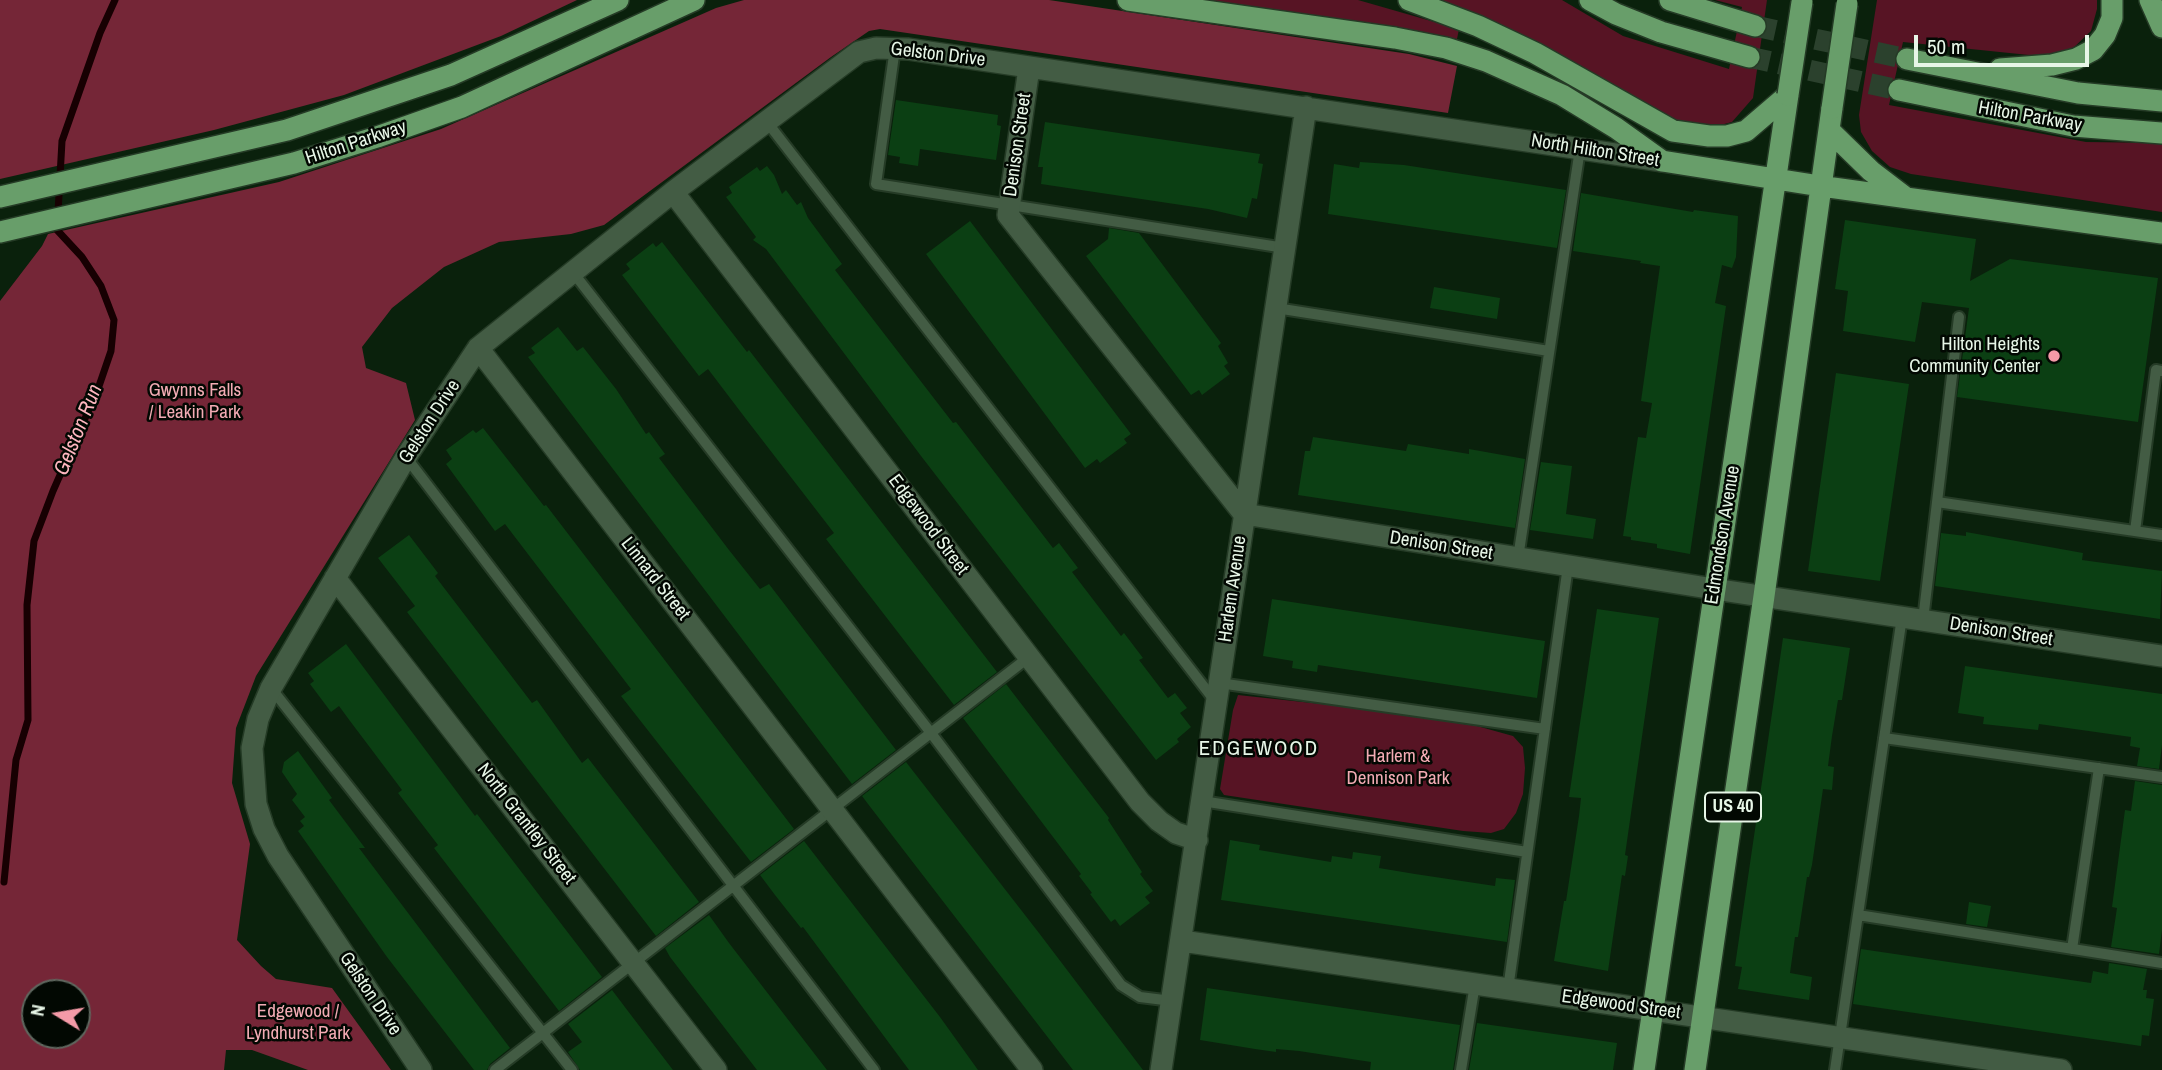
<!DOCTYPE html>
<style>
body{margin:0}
#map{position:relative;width:2162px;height:1070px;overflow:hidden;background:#0a210c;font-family:"Archivo Narrow",sans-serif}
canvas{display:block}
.north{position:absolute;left:21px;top:979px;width:70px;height:70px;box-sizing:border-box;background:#020802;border:2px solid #5e675e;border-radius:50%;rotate:281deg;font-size:19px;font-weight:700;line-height:28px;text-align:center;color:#e7f6e7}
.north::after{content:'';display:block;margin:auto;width:24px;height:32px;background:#f49aa7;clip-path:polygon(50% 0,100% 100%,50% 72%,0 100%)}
.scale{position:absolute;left:1914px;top:35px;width:175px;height:32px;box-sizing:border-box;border:4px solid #e7f6e7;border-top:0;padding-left:9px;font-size:21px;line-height:24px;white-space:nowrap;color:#e7f6e7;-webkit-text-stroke:5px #020802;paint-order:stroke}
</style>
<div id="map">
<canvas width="2162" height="1070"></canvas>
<div class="north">N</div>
<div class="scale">50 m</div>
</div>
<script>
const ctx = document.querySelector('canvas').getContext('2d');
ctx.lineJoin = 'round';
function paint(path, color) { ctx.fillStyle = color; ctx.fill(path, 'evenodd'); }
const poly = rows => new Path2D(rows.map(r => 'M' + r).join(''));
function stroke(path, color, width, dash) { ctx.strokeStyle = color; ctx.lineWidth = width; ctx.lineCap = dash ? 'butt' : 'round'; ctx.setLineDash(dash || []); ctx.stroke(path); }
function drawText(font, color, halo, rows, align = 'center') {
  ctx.font = font + ' "Archivo Narrow",sans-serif'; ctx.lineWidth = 5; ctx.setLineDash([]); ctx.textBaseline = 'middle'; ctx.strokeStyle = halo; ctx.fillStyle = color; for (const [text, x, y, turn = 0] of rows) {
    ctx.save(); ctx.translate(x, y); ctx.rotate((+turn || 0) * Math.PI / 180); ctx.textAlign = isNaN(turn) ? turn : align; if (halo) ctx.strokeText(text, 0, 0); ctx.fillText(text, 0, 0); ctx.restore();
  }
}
paint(poly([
 [1194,0,1358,0,1459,29,1457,39],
 [1429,0,1562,0,1623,36,1729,69,1742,7,1715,0,1767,0,1753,98,1732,122,1705,129,1681,125],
 [1877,0,2097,0,2097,9,2091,31,2070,51,2048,57,1903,42,1889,105,2086,142,2162,143,2162,212,1911,174,1890,167,1872,151,1861,132,1859,115],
 [1238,695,1349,707,1477,726,1513,736,1523,747,1525,768,1523,794,1516,813,1504,829,1491,833,1463,831,1224,795,1220,789,1233,710]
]), '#571424');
paint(poly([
 [0,0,577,0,501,36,344,95,214,130,0,179],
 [744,0,1049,0,1409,54,1457,66,1448,113,880,29,869,31,831,57,604,225,571,234,499,242,444,267,392,308,362,347,366,368,406,383,415,420,256,676,236,728,232,783,250,844,237,940,261,966,276,979,332,988,391,1070,308,1070,252,1050,226,1050,224,1070,0,1070,0,301,42,246,48,234,279,182,441,129,716,8],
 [35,993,77,993,77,1035,35,1035]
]), '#752637');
stroke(poly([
 [4,882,16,760,28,720,27,605,34,541,53,491,98,389,111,351,114,320,101,286,82,257,57,230,62,141,100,33,115,0]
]), '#170002', 7);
paint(poly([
 [896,100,998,115,997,125,1001,126,996,160,920,149,918,166,899,163,900,157,888,155],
 [1045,122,1260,154,1258,163,1263,164,1257,199,1252,198,1247,218,1208,209,1041,184,1043,167,1038,167],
 [1360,162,1404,165,1566,190,1557,248,1328,214,1334,164,1359,168],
 [767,166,774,175,782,194,786,190,797,205,801,202,808,218,842,264,835,270,953,423,956,422,1053,548,1059,543,1078,568,1072,572,1121,636,1124,633,1143,658,1139,660,1168,698,1175,693,1187,708,1180,713,1191,727,1177,739,1179,742,1156,760,921,456,766,249,753,240,756,237,726,197,732,193,729,187,757,167,760,171],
 [1581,193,1693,212,1694,210,1738,216,1736,257,1732,268,1722,265,1715,303,1726,306,1690,554,1657,548,1657,544,1631,540,1631,537,1623,536,1638,437,1646,438,1652,403,1641,401,1660,266,1640,263,1641,261,1573,251],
 [1845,220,1976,239,1970,281,2010,259,2158,278,2138,422,1957,397,1969,308,1922,302,1915,342,1843,331,1848,291,1835,289],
 [970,221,1131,434,1124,439,1127,443,1100,463,1097,459,1085,468,926,254],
 [1109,228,1139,233,1221,343,1218,346,1228,363,1224,366,1230,374,1202,395,1199,390,1191,395,1086,256,1108,239],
 [662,242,747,352,749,350,997,672,954,705,839,556,826,539,834,533,746,419,708,369,699,376,622,275,630,269,626,264,653,243,656,247],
 [1434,287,1500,298,1497,319,1430,308],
 [558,327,577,351,583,347,616,389,646,434,649,432,665,454,659,458,729,550,760,589,769,584,896,750,852,784,528,357,535,353,531,348],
 [1836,373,1909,384,1880,581,1808,571],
 [483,428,544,506,546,505,794,829,751,862,621,696,631,689,505,524,495,531,446,464,452,459,446,450,473,430,476,433],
 [1313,437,1406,451,1408,444,1469,454,1469,449,1525,459,1515,528,1298,495,1305,451,1310,451],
 [1541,462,1572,466,1566,514,1596,519,1593,539,1530,530],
 [1966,532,2083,553,2082,560,2162,571,2160,619,1935,586,1941,533,1966,536],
 [409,535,438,573,435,576,532,703,537,700,582,763,588,758,699,902,656,936,407,612,415,606,378,558],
 [1272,599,1545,641,1537,698,1318,665,1317,672,1292,668,1293,661,1263,656],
 [1597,609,1659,618,1625,855,1628,856,1625,876,1622,875,1608,971,1554,961,1564,901,1566,901,1579,816,1581,798,1569,797],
 [1783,638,1850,648,1842,700,1838,700,1832,736,1828,766,1834,767,1832,790,1823,789,1812,865,1809,877,1807,877,1798,937,1795,937,1790,973,1812,977,1809,1000,1738,989,1742,967,1735,966],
 [346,644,475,816,477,814,602,977,559,1011,434,848,438,845,398,793,402,790,350,721,339,706,331,712,310,684,314,681,308,673],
 [1965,666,2162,694,2162,745,2159,769,2137,766,2140,748,2130,746,2131,737,2039,724,2038,730,1983,724,1984,717,1958,713],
 [1006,684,1109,818,1108,820,1142,872,1140,874,1153,891,1145,897,1150,903,1120,926,1115,919,1111,922,1090,894,1092,893,1079,876,1081,874,963,718],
 [298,751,332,798,329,800,365,848,359,848,510,1048,490,1064,487,1070,474,1070,387,957,298,831,304,826,300,821,305,817,292,800,297,794,282,772,284,762],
 [906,762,1039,933,1143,1070,1073,1070,868,804,862,796],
 [2135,781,2162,785,2162,930,2159,954,2111,947,2117,908,2112,907,2125,810,2131,811],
 [1230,840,1260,845,1259,850,1331,862,1332,856,1352,859,1353,852,1381,856,1379,868,1415,874,1495,886,1496,878,1515,880,1507,942,1221,900],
 [804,841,940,1017,978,1070,909,1070,803,927,801,928,775,895,760,875],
 [1969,902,1991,906,1987,927,1966,924],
 [709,915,729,943,827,1070,757,1070,670,957,665,948],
 [1861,949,2091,983,2093,971,2108,974,2109,963,2147,969,2143,990,2147,990,2146,998,2154,999,2149,1036,2142,1035,2141,1046,1853,1004],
 [1207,988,1460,1025,1453,1070,1370,1070,1371,1062,1299,1051,1276,1049,1276,1052,1255,1049,1200,1040],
 [612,990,634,1019,673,1070,580,1070,568,1052,582,1042,568,1024],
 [1477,1023,1617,1043,1613,1070,1469,1070]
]), '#0b3f13');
stroke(poly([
 [1755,26,1907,59],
 [1749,57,1899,90]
]), '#2b412d', 21, [21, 10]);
const lane = poly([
 [895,48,876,184,1285,248],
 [767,122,1215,701],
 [572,271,931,733,1121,985,1140,997,1172,1001],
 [1276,308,1549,351],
 [406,457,874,1070],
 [1937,502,2162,535],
 [2135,531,2156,370,2162,371],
 [1518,558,1580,149],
 [1923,620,1959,317],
 [1219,683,1545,729],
 [271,688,572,1070],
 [1884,738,2162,777],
 [1202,801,1527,852],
 [1858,915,2162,963],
 [2072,949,2099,768],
 [1508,989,1568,566],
 [495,1070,1029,657],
 [1461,1070,1475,984],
 [1835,1070,1902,617]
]);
const street = poly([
 [1029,68,1008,215,1244,514,1714,589,2162,656],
 [673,192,1140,802,1159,821,1176,833,1197,840],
 [478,348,1032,1070],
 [335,578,716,1070],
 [1182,941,2061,1070],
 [421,1070,278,856,264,829,256,804,252,748,258,719,271,688,406,457,478,348,673,192,859,52,876,48,908,49,1662,161],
 [1161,1070,1306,107]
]);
const primary = poly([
 [1128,0,1395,38,1446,48,1486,61,1562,95,1616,128,1662,161,1820,186,2162,233],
 [1409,0,1478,26,1535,53,1673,131,1709,136,1727,136,1746,131,1788,95],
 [1590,0,1616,14,1661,32,1749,57],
 [1670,0,1755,26],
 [2150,0,2162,27],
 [1907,59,2078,93,2162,101],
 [2000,69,2052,65,2076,59,2093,50,2105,35,2112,18,2112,0],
 [1899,90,2073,126,2162,133],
 [1829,130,1871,171,1905,197],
 [0,197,287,130,451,75,618,0],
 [0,232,294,163,377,137,462,107,694,0],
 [1644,1070,1788,95],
 [1695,1070,1764,596,1832,108]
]);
stroke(lane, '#253b26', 14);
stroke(street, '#253b26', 24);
stroke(primary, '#253b26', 24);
stroke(lane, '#435c44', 10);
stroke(street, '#435c44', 21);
stroke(primary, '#689e6a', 21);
const primaryBridge = poly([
 [1788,95,1802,2],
 [1832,108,1847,4]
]);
stroke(primaryBridge, '#253b26', 24, []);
stroke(primaryBridge, '#689e6a', 21);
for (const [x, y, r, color] of [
 [2054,356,7,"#f49aa7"]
]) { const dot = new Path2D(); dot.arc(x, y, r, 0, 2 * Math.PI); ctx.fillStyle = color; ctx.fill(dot); stroke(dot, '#020802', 2.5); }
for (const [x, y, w] of [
 [1733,807,56]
]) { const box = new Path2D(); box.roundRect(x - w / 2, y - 14.5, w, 29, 5); ctx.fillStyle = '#020802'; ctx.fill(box); stroke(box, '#e7f6e7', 2); }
drawText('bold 18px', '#e7f6e7', null, [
 ["US 40",1733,807]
]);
drawText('19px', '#e7f6e7', '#020802', [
 ["Gelston Drive",938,55,7],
 ["Hilton Parkway",2030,117,10],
 ["Hilton Parkway",356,143,-18],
 ["Denison Street",1018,145,-82],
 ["North Hilton Street",1595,151,9],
 ["Gelston Drive",430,422,-57],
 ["Edgewood Street",928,525,53],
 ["Edmondson Avenue",1723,535,-81],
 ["Denison Street",1441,546,9],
 ["Linnard Street",655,579,52],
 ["Harlem Avenue",1233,589,-82],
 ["Denison Street",2001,632,9],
 ["North Grantley Street",526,824,52],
 ["Gelston Drive",370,994,56],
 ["Edgewood Street",1621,1005,8]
]);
drawText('19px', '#e7f6e7', '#020802', [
 ["Hilton Heights",2040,345],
 ["Community Center",2040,367]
], 'right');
drawText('19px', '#f3abb4', '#020802', [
 ["Gwynns Falls",195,391],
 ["/ Leakin Park",195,413],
 ["Harlem &",1398,757],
 ["Dennison Park",1398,779],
 ["Edgewood /",298,1012],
 ["Lyndhurst Park",298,1034]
]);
drawText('italic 21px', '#feb6bf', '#020802', [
 ["Gelston Run",79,430,-68]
]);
ctx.letterSpacing = '2px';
drawText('21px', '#e7f6e7', '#020802', [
 ["EDGEWOOD",1259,749]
]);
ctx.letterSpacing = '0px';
</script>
